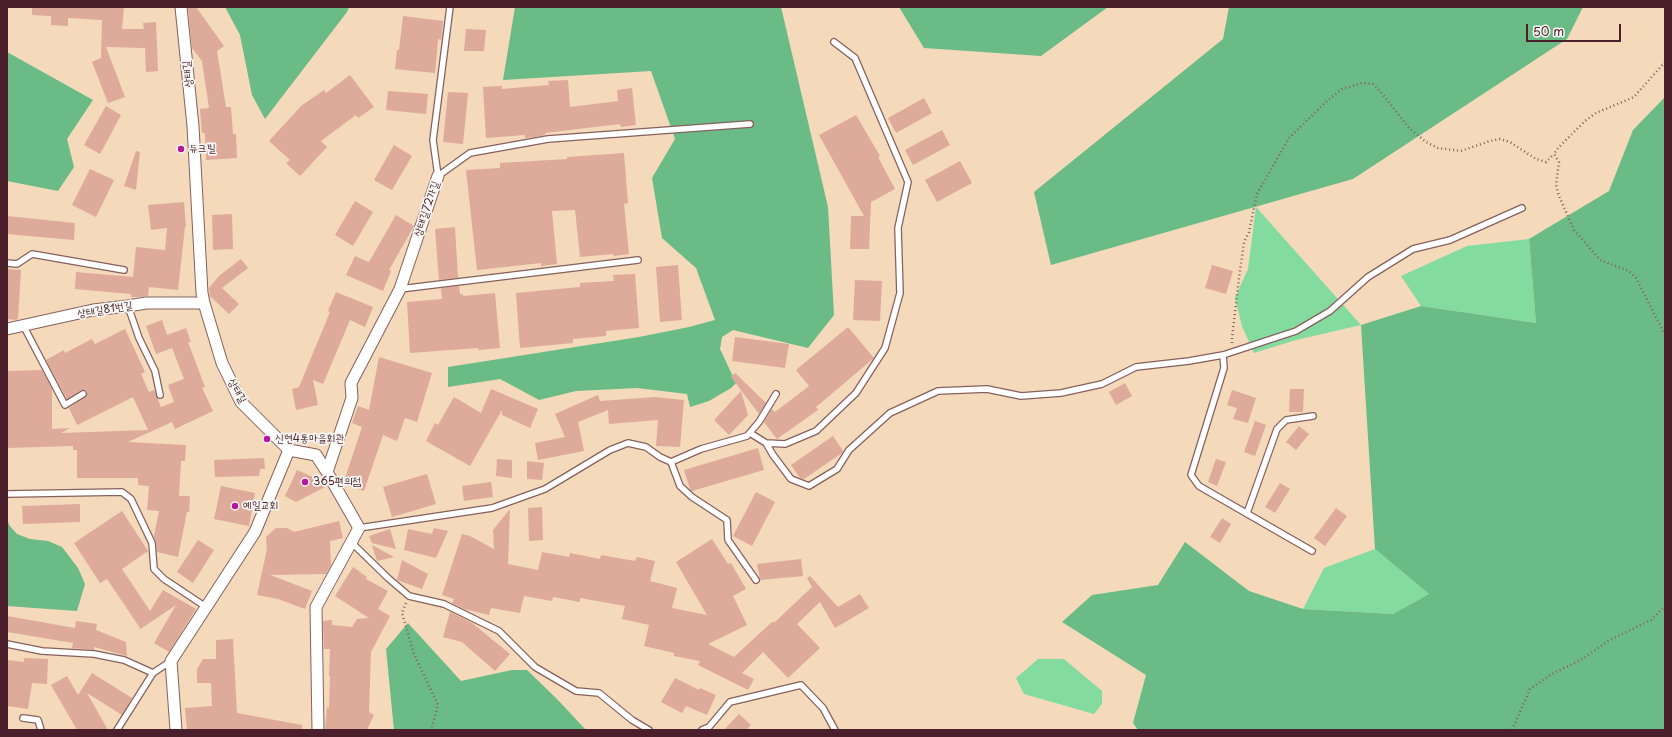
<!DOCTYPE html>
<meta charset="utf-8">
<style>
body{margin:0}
#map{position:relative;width:1672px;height:737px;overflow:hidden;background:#f4d9bb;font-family:"Playpen Sans",sans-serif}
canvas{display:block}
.frame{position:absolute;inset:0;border:8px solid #4a1f2b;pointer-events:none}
.scale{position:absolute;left:1526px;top:24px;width:95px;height:18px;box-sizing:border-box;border:2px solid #4a1f2b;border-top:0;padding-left:5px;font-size:12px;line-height:14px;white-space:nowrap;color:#4a1f2b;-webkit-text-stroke:3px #f6f6f2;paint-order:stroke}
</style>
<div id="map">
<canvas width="1672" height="737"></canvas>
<div class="frame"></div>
<div class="scale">50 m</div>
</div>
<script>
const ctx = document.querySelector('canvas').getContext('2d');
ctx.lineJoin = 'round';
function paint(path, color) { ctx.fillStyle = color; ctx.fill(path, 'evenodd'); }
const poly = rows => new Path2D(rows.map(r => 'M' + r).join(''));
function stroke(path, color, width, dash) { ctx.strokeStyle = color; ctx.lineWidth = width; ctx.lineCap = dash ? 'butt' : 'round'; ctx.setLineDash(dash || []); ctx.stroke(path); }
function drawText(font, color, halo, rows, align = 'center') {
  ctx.font = font + ' "Playpen Sans","Poor Story",sans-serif'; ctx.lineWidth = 3.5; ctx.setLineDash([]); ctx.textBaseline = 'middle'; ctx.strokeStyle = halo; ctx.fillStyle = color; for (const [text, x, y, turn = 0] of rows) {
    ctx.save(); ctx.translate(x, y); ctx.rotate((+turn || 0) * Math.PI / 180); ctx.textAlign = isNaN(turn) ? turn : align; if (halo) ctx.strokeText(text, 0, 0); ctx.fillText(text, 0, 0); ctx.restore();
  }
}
paint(poly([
 [1256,207,1361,325,1296,340,1254,353,1242,326,1235,298,1248,269],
 [1529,239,1536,323,1421,306,1401,276,1467,246],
 [1375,549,1429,594,1393,614,1303,609,1324,568],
 [1038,659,1064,659,1102,691,1102,704,1094,714,1024,694,1016,678]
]), '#83db9f');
paint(poly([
 [225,7,349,7,347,12,265,119,252,95,240,35],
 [515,7,781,7,828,207,834,315,808,348,733,330,722,337,720,349,736,383,731,388,709,401,690,407,687,394,637,388,576,391,539,400,500,379,448,387,448,367,639,337,689,327,715,320,696,268,662,238,652,178,675,139,651,71,503,80],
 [899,7,1108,7,1041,56,924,48],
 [1229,7,1583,7,1567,39,1353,179,1051,265,1034,192,1223,39],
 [7,52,93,100,67,139,74,167,58,191,7,181],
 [1665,97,1665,730,1138,730,1133,723,1146,675,1062,622,1092,595,1158,585,1185,542,1249,591,1303,609,1393,614,1429,594,1375,549,1361,325,1421,306,1536,323,1529,239,1609,191,1633,130],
 [7,518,9,525,17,534,30,539,48,541,62,547,78,568,85,584,77,611,7,606],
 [408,623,461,681,512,670,527,670,557,699,586,730,394,730,386,649]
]), '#6abb86');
paint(poly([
 [32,7,124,7,122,29,144,29,143,23,156,22,158,71,146,72,145,48,106,47,125,97,108,103,92,62,101,58,102,20,68,18,68,26,51,25,51,16,32,15],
 [190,7,196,7,224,46,217,51,226,107,231,107,233,134,236,134,237,158,206,160,205,133,202,133,200,109,209,108,202,61,192,48,188,8],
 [403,16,443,21,441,40,438,39,435,73,395,69,397,50,399,50],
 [466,29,486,30,484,51,464,51],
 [350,75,374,107,358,118,356,115,321,141,327,147,300,176,286,163,290,160,269,141,301,106,324,90,326,93],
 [568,80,570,107,618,101,617,90,632,88,636,125,621,127,620,124,545,133,545,135,535,137,525,138,525,135,486,138,483,87,502,86,502,89,549,85,548,81],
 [388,91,428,94,426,114,386,110],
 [448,92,468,93,463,144,443,142],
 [924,98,932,113,896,133,888,118],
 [106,106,121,115,100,154,84,145],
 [856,115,880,156,878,157,895,189,871,202,869,249,850,249,851,216,864,216,819,135],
 [942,130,950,145,913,165,905,150],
 [394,145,412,156,392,190,374,180],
 [136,151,140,152,136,190,124,186],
 [624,153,628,203,624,204,629,254,614,256,613,254,580,257,575,210,552,211,557,264,541,266,541,263,477,270,466,170,500,168,500,163,567,159,567,157],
 [960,161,972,183,937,202,925,180],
 [90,169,114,180,96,217,72,205],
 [355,201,373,212,353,246,335,235],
 [184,202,186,227,185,227,178,290,149,287,148,296,138,297,131,297,131,294,75,289,76,272,133,277,136,247,165,250,167,228,151,230,148,205],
 [232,214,233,249,213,250,212,215],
 [396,215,414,226,389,270,391,271,383,291,346,275,355,256,369,262],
 [7,216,75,223,74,240,7,234],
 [455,227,458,278,439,280,435,229],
 [241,259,248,268,222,288,239,304,229,314,211,297,210,297,209,288,219,276],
 [678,265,682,320,660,322,656,267],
 [1212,265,1233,271,1226,294,1205,288],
 [7,269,21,270,18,319,16,320,7,319],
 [635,274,639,328,606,331,606,336,573,339,573,343,520,348,516,293,580,287,580,283,614,281,613,275],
 [855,280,882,281,880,321,853,320],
 [459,286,460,294,463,294,463,296,495,293,500,348,478,350,478,348,410,353,407,302,442,299,441,288],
 [336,292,373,307,365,327,350,320,323,384,313,380,318,405,296,410,292,389,299,387,330,312,328,311],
 [162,320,167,335,186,328,191,342,188,342,205,387,202,388,213,411,175,429,172,422,128,442,186,445,185,461,181,461,179,496,190,496,189,512,187,512,178,557,157,552,156,542,154,536,159,511,147,510,149,486,138,485,138,478,77,478,77,450,73,450,73,446,7,448,7,371,42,370,52,389,52,429,70,428,61,433,148,430,133,397,77,425,69,408,86,397,87,392,85,390,81,390,67,399,46,360,64,350,65,353,92,339,95,344,125,329,145,372,141,374,149,392,154,390,161,407,174,402,168,385,184,379,172,348,156,354,146,326],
 [848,327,874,358,816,407,818,410,777,439,764,422,772,409,775,412,809,386,796,370],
 [735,337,789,344,785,368,732,361],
 [379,357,432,373,417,422,405,418,397,441,383,435,364,491,343,484,362,427,352,423,358,406,369,410],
 [735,373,766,403,759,414,731,377],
 [1125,383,1132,396,1116,405,1109,392],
 [491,389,538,409,530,428,502,415,502,410,470,466,426,441,435,423,438,425,454,397,481,413],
 [1290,389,1304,389,1303,412,1289,412],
 [1232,390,1256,398,1248,423,1233,419,1237,408,1227,405],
 [741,391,748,415,729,435,714,420],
 [598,395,600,401,655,397,684,400,680,447,656,446,658,420,609,424,608,410,578,422,584,451,538,460,535,443,565,437,555,414],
 [1255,421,1266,425,1255,456,1244,452],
 [1299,426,1309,434,1296,450,1286,442],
 [833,436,843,451,842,453,804,479,800,478,791,465],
 [758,448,764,470,692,491,690,489,684,470],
 [264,458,265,469,260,469,259,476,215,477,214,460],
 [497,459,512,460,512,478,496,476],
 [1216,459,1226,462,1217,486,1208,482],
 [527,461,544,463,542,480,527,479],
 [297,470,313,477,325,487,296,502,285,496],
 [427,474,436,504,392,517,383,487],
 [491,482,493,497,464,501,462,486],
 [1280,483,1290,489,1275,513,1265,507],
 [221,486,255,493,249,526,214,519],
 [756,492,775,502,752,546,733,536],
 [80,504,80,522,23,524,22,506],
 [542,507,543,540,529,541,528,508],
 [1336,508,1347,516,1325,546,1314,538],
 [510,509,508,564,538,570,542,552,569,557,570,553,600,559,601,555,635,561,637,557,655,561,650,581,677,588,672,608,707,615,676,562,712,539,728,564,731,563,746,589,733,596,747,625,708,644,734,657,772,622,775,622,812,587,807,578,810,576,838,607,860,594,869,608,835,628,820,602,797,624,820,648,788,678,763,652,742,673,754,679,748,690,698,665,700,661,674,656,674,653,644,646,649,625,622,619,625,606,580,598,580,602,553,597,552,601,524,596,520,613,491,608,489,615,464,609,452,603,454,599,442,595,462,534,470,536,494,549,493,530],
 [122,511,148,551,122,569,150,611,163,590,196,609,169,652,154,643,176,605,139,630,140,628,107,579,100,583,74,543],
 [1222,518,1231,524,1220,543,1210,537],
 [339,521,343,538,330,541,331,565,326,574,270,575,312,591,305,609,278,599,257,595,267,549,266,537,276,528,287,528,294,532],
 [434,528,448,531,436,558,404,550,408,529,432,534],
 [390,529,396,549,372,543,369,536],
 [198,540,214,550,193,583,177,572],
 [372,545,394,557,377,561],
 [801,559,803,576,760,580,757,564],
 [402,560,428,574,422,589,397,580],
 [353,567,367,577,366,579,388,591,378,609,390,616,371,652,369,712,374,715,367,730,325,730,327,707,329,708,330,676,329,676,330,649,324,649,323,621,332,620,332,625,352,627,357,619,369,618,335,596],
 [450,612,472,623,510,654,495,671,462,642,443,637],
 [7,616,75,628,76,621,97,624,96,630,126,642,127,656,94,647,94,650,72,648,73,643,7,632],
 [233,639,237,713,302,725,302,730,187,730,185,708,212,706,211,683,197,683,197,669,203,659,216,659,216,640],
 [24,658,48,659,47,684,32,683,28,709,7,706,7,660,24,662],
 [92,673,132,698,122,715,87,693,108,730,77,730,51,685,67,676,78,695],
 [675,678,699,690,700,688,716,695,707,715,686,706,682,713,661,702],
 [739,714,751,725,746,730,724,730]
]), '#deaa99');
const service = poly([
 [450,7,433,140,438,176,470,153,548,139,750,124],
 [7,263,17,264,32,254,124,270],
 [400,289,638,260],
 [128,306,139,338,155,371,160,395],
 [23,325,65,405,83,394],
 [1223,355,1224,368,1191,475,1199,486,1312,551],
 [750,433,766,443,785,444,816,431,856,393,885,348,900,293,898,228,908,182,855,58,834,42],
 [766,443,773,455,791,479,809,486,837,469,849,450,890,413,938,391,987,389,1021,396,1061,393,1102,384,1136,367,1189,361,1223,355,1296,331,1330,311,1368,277,1413,249,1450,240,1522,208],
 [671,462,701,449,747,436,759,422,776,394],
 [7,494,122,492,131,499,152,543,154,569,164,579,206,607],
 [1247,513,1277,429,1286,420,1313,416],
 [359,528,492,508,545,489,610,450,628,443,646,447,660,457,671,462,680,486,692,497,727,520,728,540,756,580],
 [351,542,388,578,409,596,444,604,499,631,535,667,576,691,599,693,632,720,649,730],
 [7,644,42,651,94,654,124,660,153,673],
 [23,718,38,720,41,730],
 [117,730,153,673,171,661],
 [702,730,709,727,730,702,801,685,823,708,835,730]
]);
const minor = poly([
 [7,329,93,310,128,306,146,303,204,303],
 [289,450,316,455,327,472,359,528,316,607,318,730],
 [327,472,352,398,351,383,400,289,438,176],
 [176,730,171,661,255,532,289,450,241,402,222,363,204,303,202,293,193,126,181,7]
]);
stroke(service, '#86605d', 8);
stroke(minor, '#86605d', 13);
stroke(poly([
 [1665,62,1634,97,1596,113,1585,121,1558,148,1554,154,1559,162,1556,185,1559,196,1574,230,1600,260,1629,271,1636,278,1665,335],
 [1232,343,1232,338,1239,278,1244,242,1249,232,1257,194,1289,138,1327,101,1342,89,1362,83,1373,84,1380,91,1409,128,1426,142,1438,148,1461,151,1490,141,1500,139,1510,142,1536,159,1546,162,1554,154],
 [406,603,402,613,414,654,438,705,431,730],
 [1512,730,1530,689,1550,675,1582,659,1610,640,1651,620,1665,606]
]), '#86605d', 2.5, [1, 3]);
stroke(service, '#fff', 5.5);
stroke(minor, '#fff', 11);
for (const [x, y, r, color] of [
 [181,149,4,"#b5179e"],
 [267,439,4,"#b5179e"],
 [305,482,4,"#b5179e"],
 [235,506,4,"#b5179e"]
]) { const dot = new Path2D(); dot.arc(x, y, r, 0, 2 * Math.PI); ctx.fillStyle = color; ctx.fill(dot); stroke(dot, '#f6f6f2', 1.5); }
drawText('11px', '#4a1f2b', '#f6f6f2', [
 ["상태길",188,74,-96],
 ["상태길72가길",427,209,-71],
 ["상태길81번길",105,310,-9],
 ["상태길",237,391,60]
]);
drawText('11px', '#4a1f2b', '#f6f6f2', [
 ["듀크빌",189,149],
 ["신현4통마을회관",275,439],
 ["365편의점",313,482],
 ["예일교회",243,506]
], 'left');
</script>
